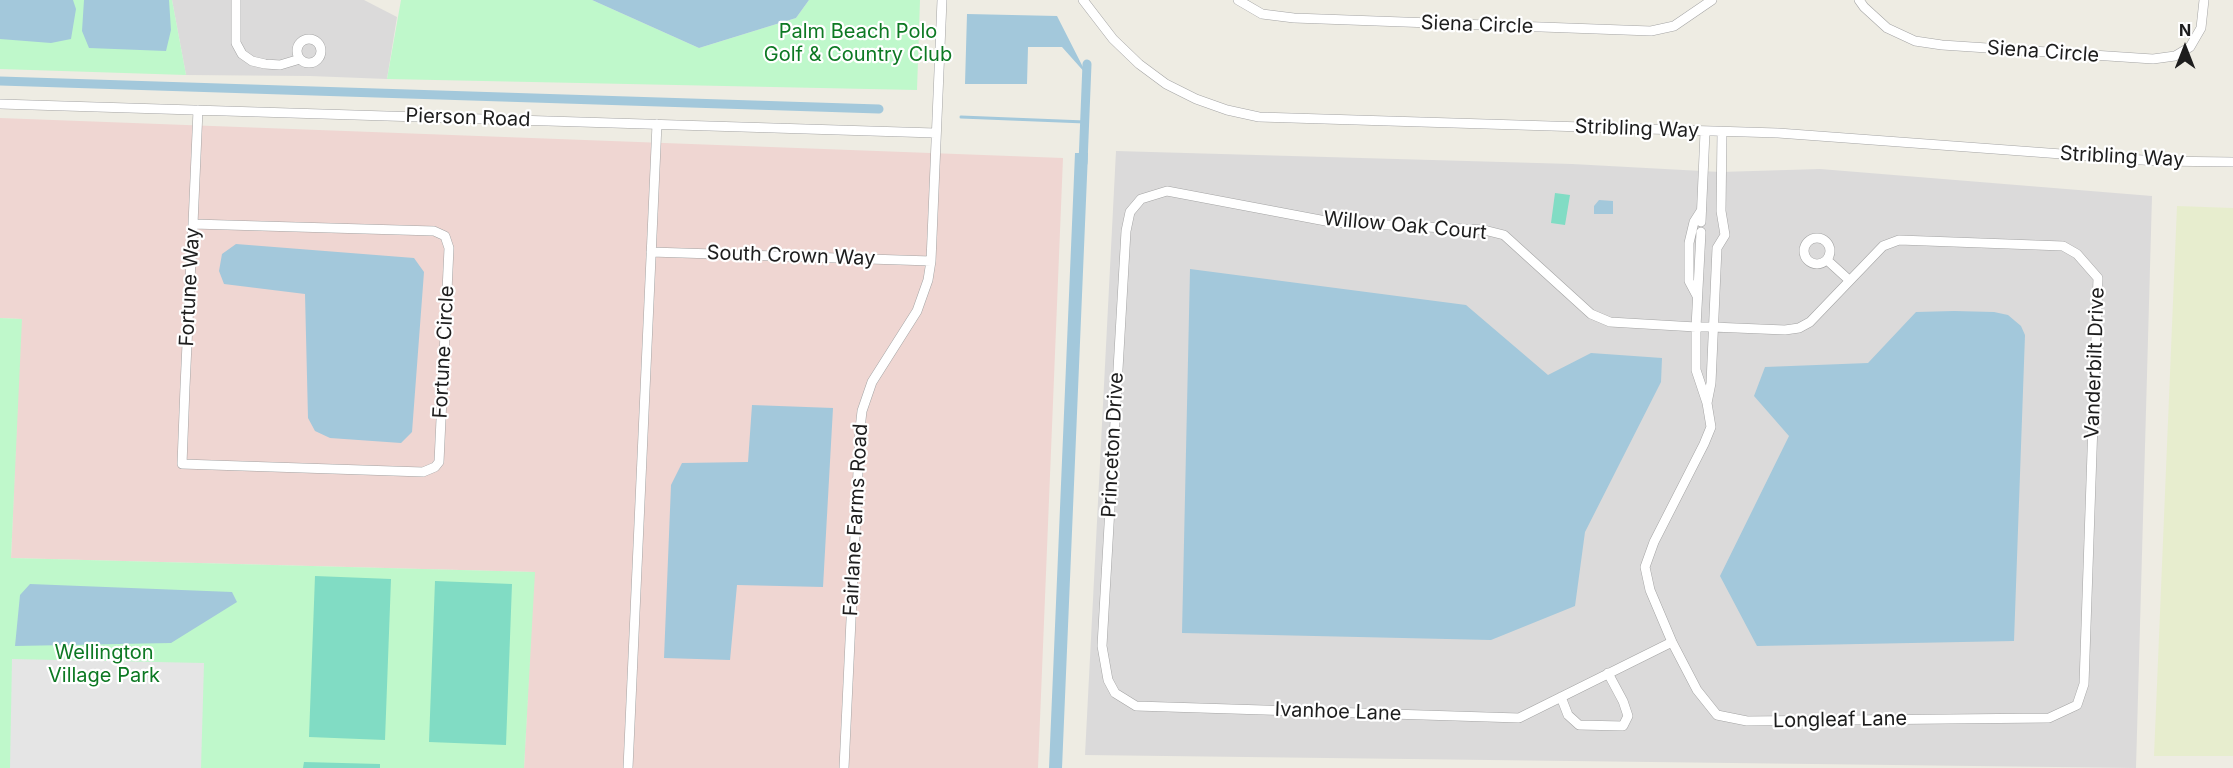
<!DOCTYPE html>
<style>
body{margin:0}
#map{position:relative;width:2233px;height:768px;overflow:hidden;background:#eeece3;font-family:Inter,sans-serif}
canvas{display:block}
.north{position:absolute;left:2155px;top:18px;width:60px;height:60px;-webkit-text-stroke:4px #fff;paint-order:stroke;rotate:0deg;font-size:16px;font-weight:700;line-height:24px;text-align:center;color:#1d1d1d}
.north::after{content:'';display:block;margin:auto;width:21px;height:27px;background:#1d1d1d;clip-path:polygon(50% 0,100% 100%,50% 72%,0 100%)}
</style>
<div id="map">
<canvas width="2233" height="768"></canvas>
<div class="north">N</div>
</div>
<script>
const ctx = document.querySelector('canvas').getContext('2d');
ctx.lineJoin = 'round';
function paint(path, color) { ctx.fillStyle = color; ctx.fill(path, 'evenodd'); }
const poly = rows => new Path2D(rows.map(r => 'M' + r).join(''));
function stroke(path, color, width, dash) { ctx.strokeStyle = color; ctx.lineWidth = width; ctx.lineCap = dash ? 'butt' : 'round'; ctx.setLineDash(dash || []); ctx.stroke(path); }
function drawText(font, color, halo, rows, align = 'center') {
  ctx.font = font + ' Inter,sans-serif'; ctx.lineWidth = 4.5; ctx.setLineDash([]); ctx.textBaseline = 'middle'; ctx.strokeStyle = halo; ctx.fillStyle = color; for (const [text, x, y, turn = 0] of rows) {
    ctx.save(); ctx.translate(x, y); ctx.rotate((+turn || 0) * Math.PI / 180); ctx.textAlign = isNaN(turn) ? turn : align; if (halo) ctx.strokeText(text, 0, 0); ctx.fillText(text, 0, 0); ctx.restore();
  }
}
paint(poly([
 [172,0,364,0,397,17,387,79,310,76,186,75],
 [1116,151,1572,164,1720,172,1820,169,2152,196,2136,768,1085,755]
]), '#dbdada');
paint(poly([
 [0,118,1063,158,1038,768,524,768,534,572,11,558,21,319,0,318]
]), '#efd6d2');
paint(poly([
 [2177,206,2233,208,2233,756,2154,756]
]), '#e7edce');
paint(poly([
 [0,0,172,0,186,75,0,69],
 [401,0,592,0,699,48,796,18,809,0,920,0,917,90,387,79],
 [0,318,22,319,11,558,535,572,524,768,0,768]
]), '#bff8cb');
paint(poly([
 [1555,193,1570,195,1565,225,1551,223],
 [315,576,391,579,385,740,309,737],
 [435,581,512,584,506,745,429,742],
 [304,762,380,764,380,768,303,768]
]), '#81dcc4');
paint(poly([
 [12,659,204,663,201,768,10,768]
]), '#e5e5e5');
paint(poly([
 [0,0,73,0,76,9,71,39,51,43,0,39],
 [84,0,169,0,171,30,166,51,89,48,82,31],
 [592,0,809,0,796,18,699,48],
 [967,14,1057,16,1087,75,1062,47,1028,47,1027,84,965,84],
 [1075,153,1088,153,1062,768,1049,768],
 [1599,200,1613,201,1613,214,1594,214,1594,206],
 [236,244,414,258,424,272,412,432,401,443,330,438,315,431,308,418,305,294,224,284,219,271,222,254],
 [1190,269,1466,305,1548,375,1591,353,1662,358,1661,382,1585,532,1575,606,1491,640,1182,633],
 [1954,311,1994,312,2008,315,2021,326,2025,335,2014,641,1757,646,1720,576,1789,436,1754,396,1765,367,1868,363,1916,312],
 [752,405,833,408,823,587,737,585,730,660,664,658,671,485,682,463,748,462],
 [30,584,232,592,237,602,171,643,15,646,20,595]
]), '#a3c8db');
stroke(poly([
 [961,117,1085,122]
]), '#a3c8db', 3);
stroke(poly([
 [0,81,879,109],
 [1083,163,1087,64]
]), '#a3c8db', 9);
const minor = poly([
 [236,0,236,43,242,54,252,61,265,64,280,65,300,59],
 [1083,0,1113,39,1139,64,1166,84,1196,99,1227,110,1259,117,1778,133,2156,161,2233,162],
 [1238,0,1262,14,1294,18,1651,31,1674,26,1712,0],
 [1859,0,1864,7,1887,28,1915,41,1942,45,2153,59,2175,56,2190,47,2201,28,2204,0],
 '297 51a12 12 0 1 1 24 0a12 12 0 1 1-24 0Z',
 [0,104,935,133],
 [1701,222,1705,132],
 [193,224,434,231,445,236,449,248,439,462,435,467,423,472,182,464,185,387,190,280,193,224,198,110],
 '1804 251a13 13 0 1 1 26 0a13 13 0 1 1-26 0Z',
 [651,252,931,261],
 [1827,260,1849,280],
 [1697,296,1689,281,1689,243,1694,222,1701,211],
 [1707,403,1711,383,1717,248,1725,235,1721,211,1722,132],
 [1672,642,1519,718,1136,706,1115,693,1108,680,1102,646,1126,231,1130,212,1141,199,1167,191,1331,222,1484,230,1504,235,1591,314,1610,322,1627,323,1696,327,1712,327,1785,330,1799,328,1810,322,1883,246,1899,240,2063,246,2077,254,2098,278,2084,684,2077,705,2049,718,1747,721,1717,715,1697,690,1672,642,1650,590,1645,567,1654,542,1704,444,1711,427,1707,403,1696,370,1696,327,1701,232],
 [1561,697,1568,715,1579,725,1623,726,1628,716,1623,701,1608,673],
 [628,768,657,124],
 [844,768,860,429,862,411,872,382,917,311,928,280,931,261,942,0]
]);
stroke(minor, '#a4a4a4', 10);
stroke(minor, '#fff', 9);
drawText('20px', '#1d1d1d', '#fff', [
 ["Siena Circle",1477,25,2],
 ["Siena Circle",2043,52,4],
 ["Pierson Road",468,118,2],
 ["Stribling Way",1637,129,2],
 ["Stribling Way",2122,157,3],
 ["Willow Oak Court",1405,226,5],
 ["South Crown Way",791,256,2],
 ["Fortune Way",190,287,-87],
 ["Fortune Circle",444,352,-87],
 ["Vanderbilt Drive",2095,363,-88],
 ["Princeton Drive",1113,445,-87],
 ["Fairlane Farms Road",856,520,-87],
 ["Ivanhoe Lane",1338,712,2],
 ["Longleaf Lane",1840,720,-1]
]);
drawText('20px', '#0d7923', '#fff', [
 ["Palm Beach Polo",858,32],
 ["Golf & Country Club",858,55],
 ["Wellington",104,653],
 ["Village Park",104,676]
]);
</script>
